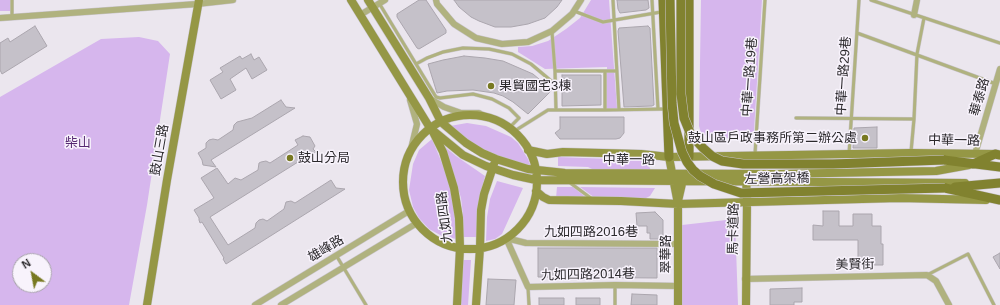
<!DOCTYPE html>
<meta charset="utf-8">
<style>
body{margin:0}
#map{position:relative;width:1000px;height:305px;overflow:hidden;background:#ebe6ee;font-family:Helvetica,sans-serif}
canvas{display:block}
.north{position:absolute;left:12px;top:253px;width:40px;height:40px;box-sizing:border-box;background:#f8f3fc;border:1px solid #a6a2a9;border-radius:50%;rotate:328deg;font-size:11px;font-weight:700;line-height:16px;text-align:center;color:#2b292c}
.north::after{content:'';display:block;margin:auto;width:14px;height:18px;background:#787921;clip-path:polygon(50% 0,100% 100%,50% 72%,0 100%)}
</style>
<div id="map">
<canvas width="1000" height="305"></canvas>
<div class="north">N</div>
</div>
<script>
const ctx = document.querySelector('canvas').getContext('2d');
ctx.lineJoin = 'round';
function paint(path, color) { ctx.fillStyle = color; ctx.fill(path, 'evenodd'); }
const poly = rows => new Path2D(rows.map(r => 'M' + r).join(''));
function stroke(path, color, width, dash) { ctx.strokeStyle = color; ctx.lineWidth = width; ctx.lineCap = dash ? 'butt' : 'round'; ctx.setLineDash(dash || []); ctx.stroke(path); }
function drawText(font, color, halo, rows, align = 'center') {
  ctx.font = font + ' Helvetica,"Noto Sans TC",sans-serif'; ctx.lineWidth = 3; ctx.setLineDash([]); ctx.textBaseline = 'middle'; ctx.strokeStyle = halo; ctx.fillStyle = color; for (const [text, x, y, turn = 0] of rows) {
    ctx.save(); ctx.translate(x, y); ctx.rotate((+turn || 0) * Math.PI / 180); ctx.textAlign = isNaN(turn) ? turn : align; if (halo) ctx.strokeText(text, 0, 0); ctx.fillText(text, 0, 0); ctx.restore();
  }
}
paint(poly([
 [0,0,10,0,10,11,0,11],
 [591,0,609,0,617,108,607,108,607,67,545,69,518,52,518,47,532,46,548,41,566,29,580,18],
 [701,0,762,0,754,131,750,137,712,139,701,133,699,126],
 [139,37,158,41,170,54,147,205,129,305,0,305,0,97,101,39],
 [20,261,44,261,44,285,20,285],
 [467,123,486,126,511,137,518,143,528,159,531,167,500,158,482,150,450,126],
 [432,139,444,168,453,197,456,218,456,239,442,236,429,229,419,218,413,207,409,190,413,164,419,150],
 [444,146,456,156,485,176,479,202,478,237,463,237,463,215,461,198,455,178],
 [558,157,640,160,647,163,651,170,596,171,588,167,558,166],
 [497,181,523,188,502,234,495,239,486,241,487,217,490,199],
 [557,187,573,187,587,198,556,198],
 [580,187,655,188,650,196,644,199,595,198],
 [735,219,738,305,682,305,682,225],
 [461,260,471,260,468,305,459,305]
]), '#d6b6ed');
const building = poly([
 [419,0,426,0,446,30,446,33,419,49,417,48,397,17,397,14,419,0],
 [454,0,562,0,557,7,545,18,528,24,511,27,495,27,479,21,471,17,459,7,454,0],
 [617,0,648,0,649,8,646,10,620,13,618,9,617,0],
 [35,26,47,46,2,74,0,70,0,43,8,38,10,42,35,26],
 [648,26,650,28,654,105,652,106,624,107,618,31,619,28,648,26],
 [251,54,254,60,259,57,267,70,252,79,246,68,230,79,236,90,221,99,210,80,223,72,220,68,240,56,242,59,251,54],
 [464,56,485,58,503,61,533,74,552,90,528,114,513,102,503,96,494,93,473,90,447,91,437,93,428,64,443,60,464,56],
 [562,75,601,75,601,105,562,106,562,75],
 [281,100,286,107,295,108,211,160,216,167,203,165,202,160,198,153,206,148,206,143,209,140,213,139,218,140,233,130,234,125,237,122,252,118,281,100],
 [560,117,624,117,624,133,620,138,616,139,560,139,555,133,560,129,560,117],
 [877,127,877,148,853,148,854,128,877,127],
 [303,136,310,137,315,146,313,149,316,152,306,157,210,217,228,245,255,228,256,223,259,220,263,219,267,221,284,209,286,202,291,201,295,203,331,180,336,188,345,189,226,264,223,259,224,258,202,222,200,223,199,220,199,218,194,210,214,198,201,178,217,168,228,184,235,178,241,180,258,170,259,163,261,162,266,161,270,163,298,145,295,140,303,136],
 [823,211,839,211,839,226,853,226,853,214,872,214,872,226,881,226,881,244,883,244,883,265,858,265,858,240,813,240,813,225,823,226,823,211],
 [655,212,663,220,663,239,650,239,650,233,647,233,647,226,637,226,636,213,655,212],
 [538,248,657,248,657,278,538,277,538,248],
 [1000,253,1000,269,993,257,1000,253],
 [488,279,516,280,514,305,486,305,488,279],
 [802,288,802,302,794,302,794,305,770,305,770,289,802,288],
 [632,294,657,295,657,305,631,305,632,294],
 [539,298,564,298,564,305,539,305,539,298],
 [576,298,600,298,600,305,576,305,576,298]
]);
paint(building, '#c5c1c9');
stroke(building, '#aba6ae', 1);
const lane = poly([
 [12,0,12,17],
 [613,0,619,110],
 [652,0,658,109],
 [871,0,1000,43],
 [379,3,436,97,440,98,473,94,492,99,509,108,519,118,509,128],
 [574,11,603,22,661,12],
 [552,32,555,71,556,110],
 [857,33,996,84],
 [416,64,427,58,443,52,463,48,489,49,512,54,531,64,556,85],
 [555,71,617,71],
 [605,71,605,110],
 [796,118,914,119,911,152],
 [914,119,917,54,924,18],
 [513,132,548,110,605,110,665,109],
 [755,154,765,0],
 [849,154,859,0],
 [569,182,592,199],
 [336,255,366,305],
 [927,275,968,254,994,305],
 [528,287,529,305],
 [615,305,615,285]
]);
const street = poly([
 [436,0,437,4,454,24,476,38,502,44,528,42,552,31,572,14,581,0],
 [360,15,385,0],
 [914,15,917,0],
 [0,18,197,4,233,0],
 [429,98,444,107,461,113,479,113,488,118],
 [410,153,417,124,410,100],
 [975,154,1000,69],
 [506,238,528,287,615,285,678,286],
 [506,238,526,243,678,244],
 [745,279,927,275,936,281,949,305],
 [255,305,409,211],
 [281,305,417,223]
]);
const secondary = poly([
 [351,0,430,128,463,155,486,166,513,175,536,180,965,183],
 [368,0,429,98,441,122,466,143,482,153,496,159,528,169,565,173,774,174,936,171,969,165],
 '403 182a67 67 0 1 1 134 0a67 67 0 1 1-134 0Z',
 [433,132,443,152,454,188,459,218,460,248,457,305],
 [528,150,547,154,563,152,641,154,669,157,911,153,994,154],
 [669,157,678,204,678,305],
 [536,191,543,197,549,200,621,201,678,204,899,198,986,200],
 [678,201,684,175],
 [147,305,167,180,199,0],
 [476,305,480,248,481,210,484,194,494,164],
 [746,305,747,202,746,176]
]);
const primary = poly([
 [663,0,669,157],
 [689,157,689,0],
 [944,160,1000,167],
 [973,164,995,154,1000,155],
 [955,187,1000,183],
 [945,188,1000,200]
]);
stroke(lane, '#c8c4cb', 4);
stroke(street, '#c8c4cb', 7);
stroke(secondary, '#c8c4cb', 9);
stroke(primary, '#c8c4cb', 10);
stroke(lane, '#b0b27f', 3);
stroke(street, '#b0b27f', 6);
stroke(secondary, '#959745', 8);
stroke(primary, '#81822f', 9);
const primaryBridge = poly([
 [670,0,672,103,674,123,682,152,687,162,693,170,700,176,714,184,741,193,945,188],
 [681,0,681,94,684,118,691,135,703,148,712,156,722,161,743,164,833,164,944,160]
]);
stroke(primaryBridge, '#c8c4cb', 10, []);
stroke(primaryBridge, '#81822f', 9);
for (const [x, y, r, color] of [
 [491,86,4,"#787921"],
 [865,138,4,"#787921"],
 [290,158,4,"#787921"]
]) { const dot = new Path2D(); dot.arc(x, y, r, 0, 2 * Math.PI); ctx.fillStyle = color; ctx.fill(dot); stroke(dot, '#f8f3fc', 1.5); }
drawText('13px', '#2b292c', '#f8f3fc', [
 ["中華一路29巷",844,76,-86],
 ["中華一路19巷",750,77,-86],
 ["華泰路",980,97,-74],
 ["中華一路",954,141,1],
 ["鼓山三路",160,150,-80],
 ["中華一路",629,160],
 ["左營高架橋",777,179,-1],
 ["九如四路",445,217,-97],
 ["馬卡道路",734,229,-89],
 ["九如四路2016巷",591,232],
 ["雄峰路",326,249,-31],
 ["翠華路",666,254,-90],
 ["美賢街",855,265,-1],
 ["九如四路2014巷",588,275,-1]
]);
drawText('13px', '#2b292c', '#f8f3fc', [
 ["果貿國宅3棟",499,86],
 ["鼓山區戶政事務所第二辦公處",857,138,"right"],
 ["鼓山分局",298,158]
], 'left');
drawText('13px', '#562972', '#f8f3fc', [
 ["柴山",78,143]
]);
</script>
